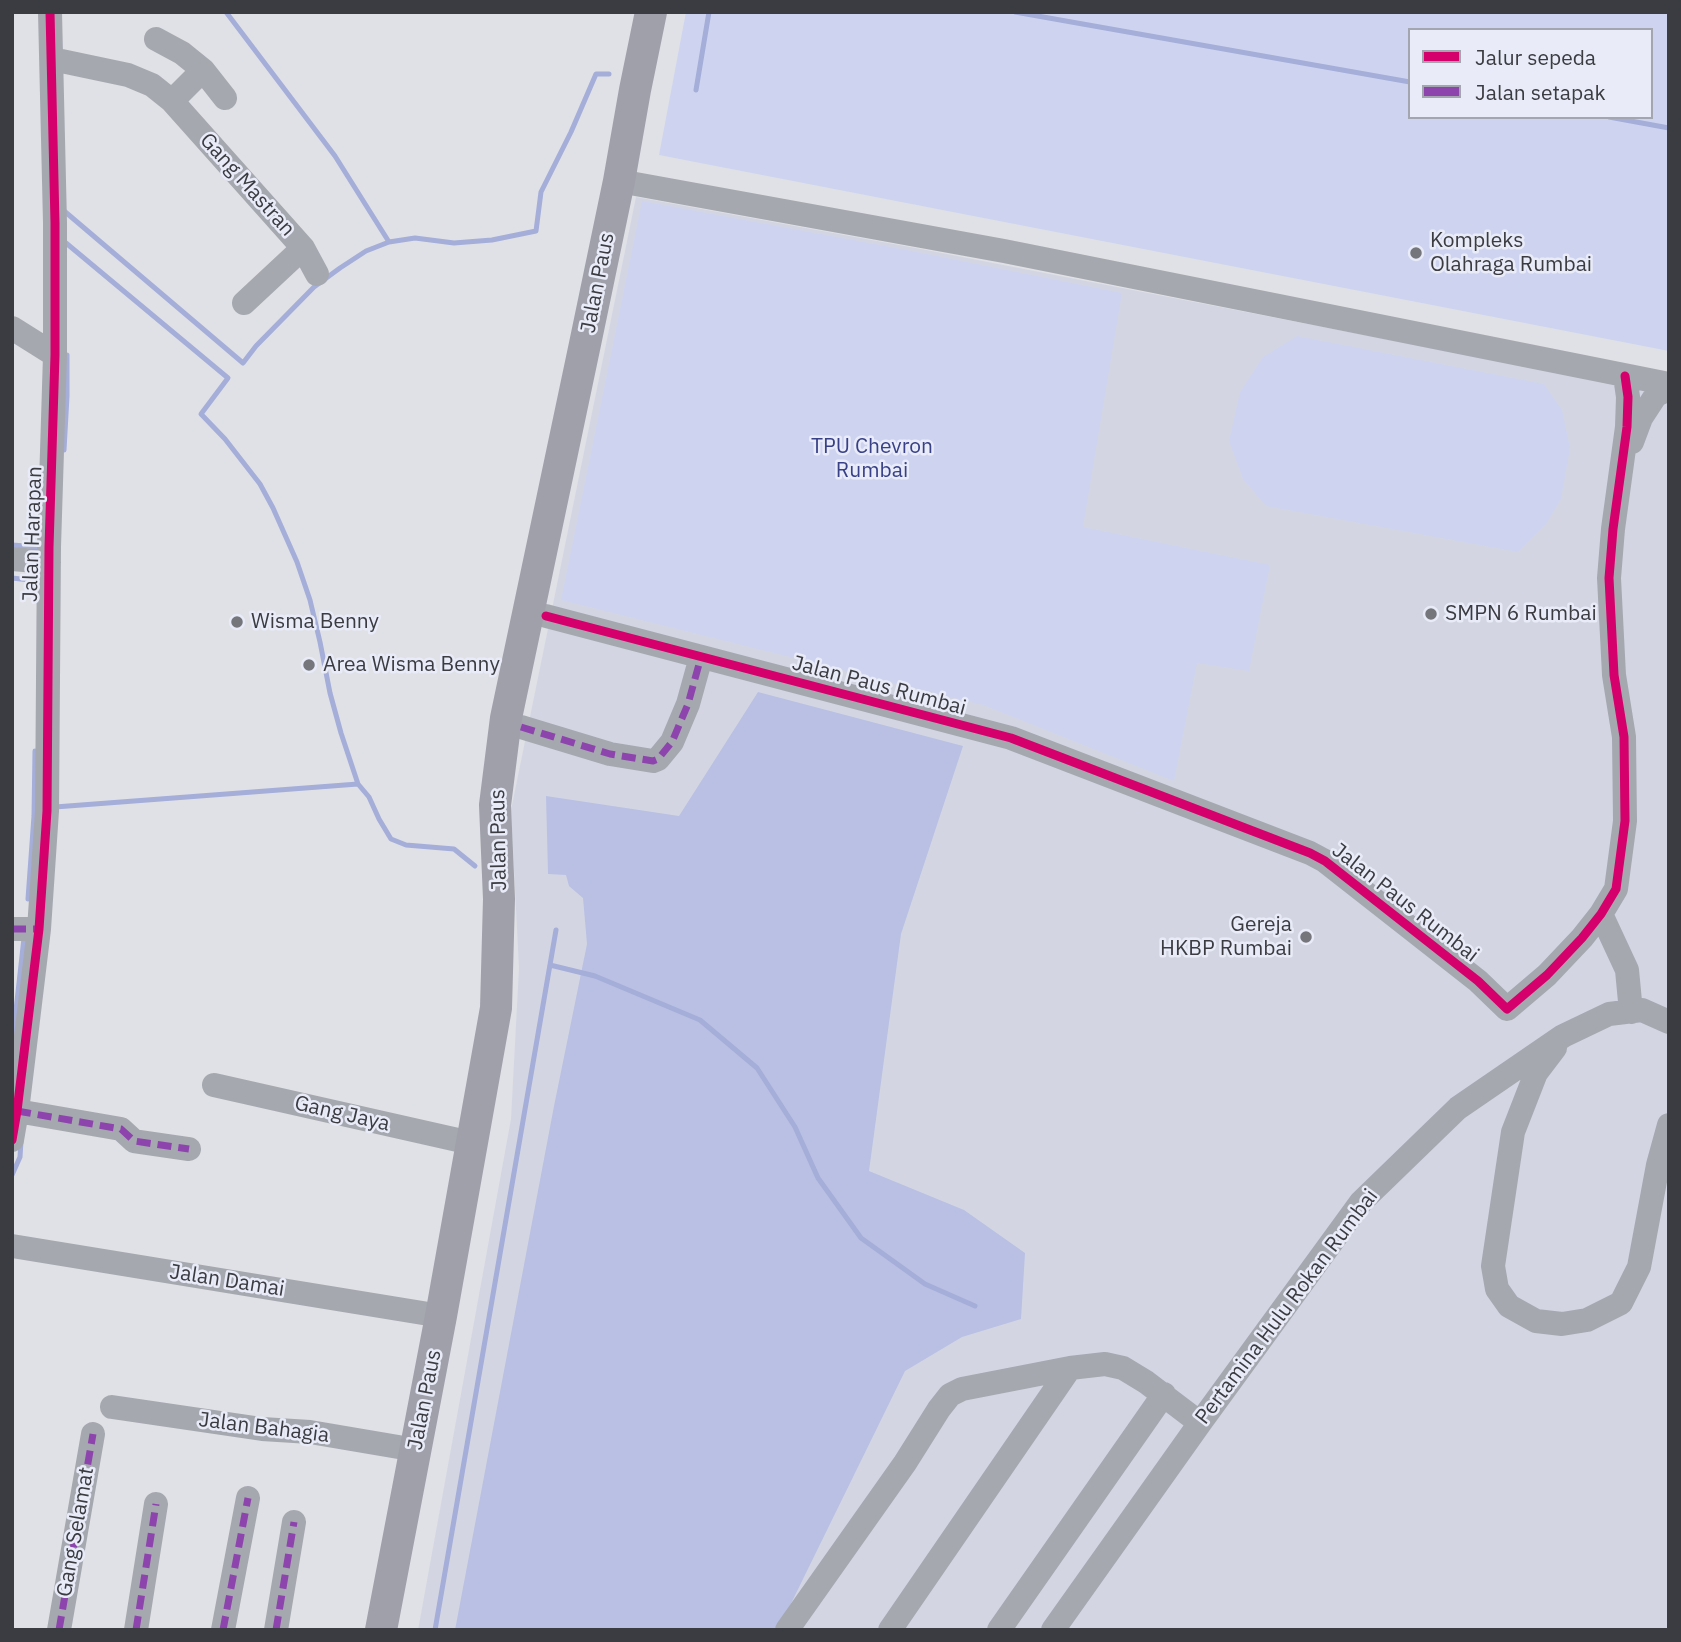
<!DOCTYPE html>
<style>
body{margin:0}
#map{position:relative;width:1681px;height:1642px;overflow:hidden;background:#e0e1e6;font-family:"IBM Plex Sans",sans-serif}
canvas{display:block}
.frame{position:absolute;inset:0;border:14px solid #3b3c41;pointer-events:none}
.legend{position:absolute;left:1408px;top:28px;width:245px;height:91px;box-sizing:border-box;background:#e9ecf8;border:2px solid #a3a6af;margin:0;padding:9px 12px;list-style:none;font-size:21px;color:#3b3c41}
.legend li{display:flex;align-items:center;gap:14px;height:35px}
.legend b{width:35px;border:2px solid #a3a6af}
</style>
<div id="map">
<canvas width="1681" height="1642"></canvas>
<div class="frame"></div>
<ul class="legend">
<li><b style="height:9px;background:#d6006c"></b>Jalur sepeda</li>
<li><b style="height:9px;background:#8e44ad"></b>Jalan setapak</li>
</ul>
</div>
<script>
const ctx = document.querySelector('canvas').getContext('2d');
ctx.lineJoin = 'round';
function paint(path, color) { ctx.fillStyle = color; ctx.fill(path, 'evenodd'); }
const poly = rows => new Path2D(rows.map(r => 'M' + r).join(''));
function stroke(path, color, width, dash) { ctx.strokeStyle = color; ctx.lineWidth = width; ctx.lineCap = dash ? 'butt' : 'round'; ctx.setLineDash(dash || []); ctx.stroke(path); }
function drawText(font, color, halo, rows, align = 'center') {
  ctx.font = font + ' "IBM Plex Sans",sans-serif'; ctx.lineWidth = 5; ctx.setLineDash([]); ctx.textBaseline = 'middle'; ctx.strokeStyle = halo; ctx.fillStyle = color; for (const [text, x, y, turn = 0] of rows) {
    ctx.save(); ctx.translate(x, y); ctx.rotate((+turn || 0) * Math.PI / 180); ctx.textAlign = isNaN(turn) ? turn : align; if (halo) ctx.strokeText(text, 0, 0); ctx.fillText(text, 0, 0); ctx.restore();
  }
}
paint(poly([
 [636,197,921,249,1669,394,1669,1630,418,1630,511,1119,519,968,511,810]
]), '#d3d6e2');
paint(poly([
 [686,12,1669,12,1669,351,659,155],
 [1410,30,1651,30,1651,117,1410,117],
 [642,201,912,251,1122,293,1083,527,1270,565,1249,671,1197,663,1174,781,983,705,561,600],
 [1297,336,1544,384,1562,410,1570,448,1561,499,1546,524,1518,552,1266,506,1243,479,1229,441,1240,392,1263,357]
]), '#ced4f0');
paint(poly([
 [758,692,963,746,901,934,869,1171,964,1210,1025,1253,1021,1319,962,1337,905,1371,778,1630,455,1630,554,1106,587,944,583,898,569,886,566,875,548,874,546,796,679,816]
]), '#b9c0e3');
stroke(poly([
 [226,12,335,156,389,242],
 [1015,12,1410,82],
 [696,90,709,12],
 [1609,117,1669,128],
 [63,210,243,363,256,346,314,287,340,268,366,251,389,242,415,238,454,243,492,240,536,231,541,192,571,132,596,74,609,74],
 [66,243,228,378,201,414,225,439,260,484,273,508,297,562,310,600,320,642,330,693,341,733,358,784,369,797,379,819,391,839,406,845,454,849,475,866],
 [64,450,67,396,67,355],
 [12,545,39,547,40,542],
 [12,578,38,581,38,584],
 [55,807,358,784],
 [28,899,34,816,35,751],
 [550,965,595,976,700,1020,757,1068,795,1127,818,1178,861,1238,925,1284,975,1306],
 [12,1046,24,938],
 [12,1175,20,1157,21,1141],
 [435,1630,556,930]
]), '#a4aed9', 5);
stroke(poly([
 [156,39,182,53,203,70,225,98],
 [52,59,128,75,152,85,172,101,303,248,317,274],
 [172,101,203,70],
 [619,181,1004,251,1669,384],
 [244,303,303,248],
 [12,328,55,355],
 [1632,442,1641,418,1656,395,1669,389],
 [12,559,49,562],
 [546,616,1011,738,1310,853,1325,861,1478,981,1507,1009,1547,975,1582,938,1601,914,1616,889,1625,821,1624,737,1614,675,1609,578,1613,529,1627,427,1628,397,1625,376],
 [521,727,610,754,653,761,658,759,672,742,688,704,701,657],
 [1601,914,1627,970,1631,1012],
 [12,929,39,929],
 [1555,1048,1536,1073,1513,1132,1493,1266,1497,1289,1509,1306,1536,1321,1562,1324,1587,1320,1621,1303,1639,1267,1658,1165,1669,1125],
 [214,1085,471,1143],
 [17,1111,121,1129,134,1141,189,1149],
 [12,1140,17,1111,39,929,47,811,49,547,55,355,55,223,50,12],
 [12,1246,441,1316],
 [112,1407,262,1429,310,1432,416,1450],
 [59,1630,93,1434],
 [136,1630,156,1504],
 [223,1630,248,1498],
 [276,1630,294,1522],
 [787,1630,905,1463,939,1409,950,1395,962,1389,1070,1368,1105,1364,1123,1368,1146,1382,1200,1423],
 [890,1630,1070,1368],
 [999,1630,1164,1394],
 [1053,1630,1200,1423,1361,1202,1458,1108,1563,1036,1609,1014,1642,1010,1669,1022]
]), '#a6a8b0', 24);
stroke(poly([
 [381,1630,441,1316,496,1008,499,899,495,805,506,718,585,344,619,181,635,90,651,12]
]), '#9fa0aa', 32);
stroke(poly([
 [521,727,610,754,653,761,658,759,672,742,688,704,701,657],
 [12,929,39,929],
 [17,1111,121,1129,134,1141,189,1149],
 [59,1630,93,1434],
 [136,1630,156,1504],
 [223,1630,248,1498],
 [276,1630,294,1522]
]), '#8e44ad', 7, [14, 7]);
stroke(poly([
 [546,616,1011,738,1310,853,1325,861,1478,981,1507,1009,1547,975,1582,938,1601,914,1616,889,1625,821,1624,737,1614,675,1609,578,1613,529,1627,427,1628,397,1625,376],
 [12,1140,17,1111,39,929,47,811,49,547,55,355,55,223,50,12]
]), '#d6006c', 9);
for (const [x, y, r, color] of [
 [1416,253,7,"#75767b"],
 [1431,614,7,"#75767b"],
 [237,622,7,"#75767b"],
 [309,665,7,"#75767b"],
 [1306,937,7,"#75767b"]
]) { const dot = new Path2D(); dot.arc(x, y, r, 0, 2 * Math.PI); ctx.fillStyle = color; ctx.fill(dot); stroke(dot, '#e9ecf8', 2.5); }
drawText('21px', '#3b3c41', '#e9ecf8', [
 ["Gang Mastran",247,185,48],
 ["Jalan Paus",598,283,-79],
 ["Jalan Harapan",33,534,-88],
 ["Jalan Paus Rumbai",879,686,15],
 ["Jalan Paus",499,840,-91],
 ["Jalan Paus Rumbai",1405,903,38],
 ["Gang Jaya",342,1114,13],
 ["Jalan Damai",227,1281,9],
 ["Pertamina Hulu Rokan Rumbai",1287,1307,-53],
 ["Jalan Paus",425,1400,-79],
 ["Jalan Bahagia",264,1428,7],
 ["Gang Selamat",76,1532,-80]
]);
drawText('21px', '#3b3c41', '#e9ecf8', [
 ["Kompleks",1430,241],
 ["Olahraga Rumbai",1430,265],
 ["SMPN 6 Rumbai",1445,614],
 ["Wisma Benny",251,622],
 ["Area Wisma Benny",323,665],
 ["Gereja",1292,925,"right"],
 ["HKBP Rumbai",1292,949,"right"]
], 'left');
drawText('21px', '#384188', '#e9ecf8', [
 ["TPU Chevron",872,447],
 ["Rumbai",872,471]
]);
</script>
